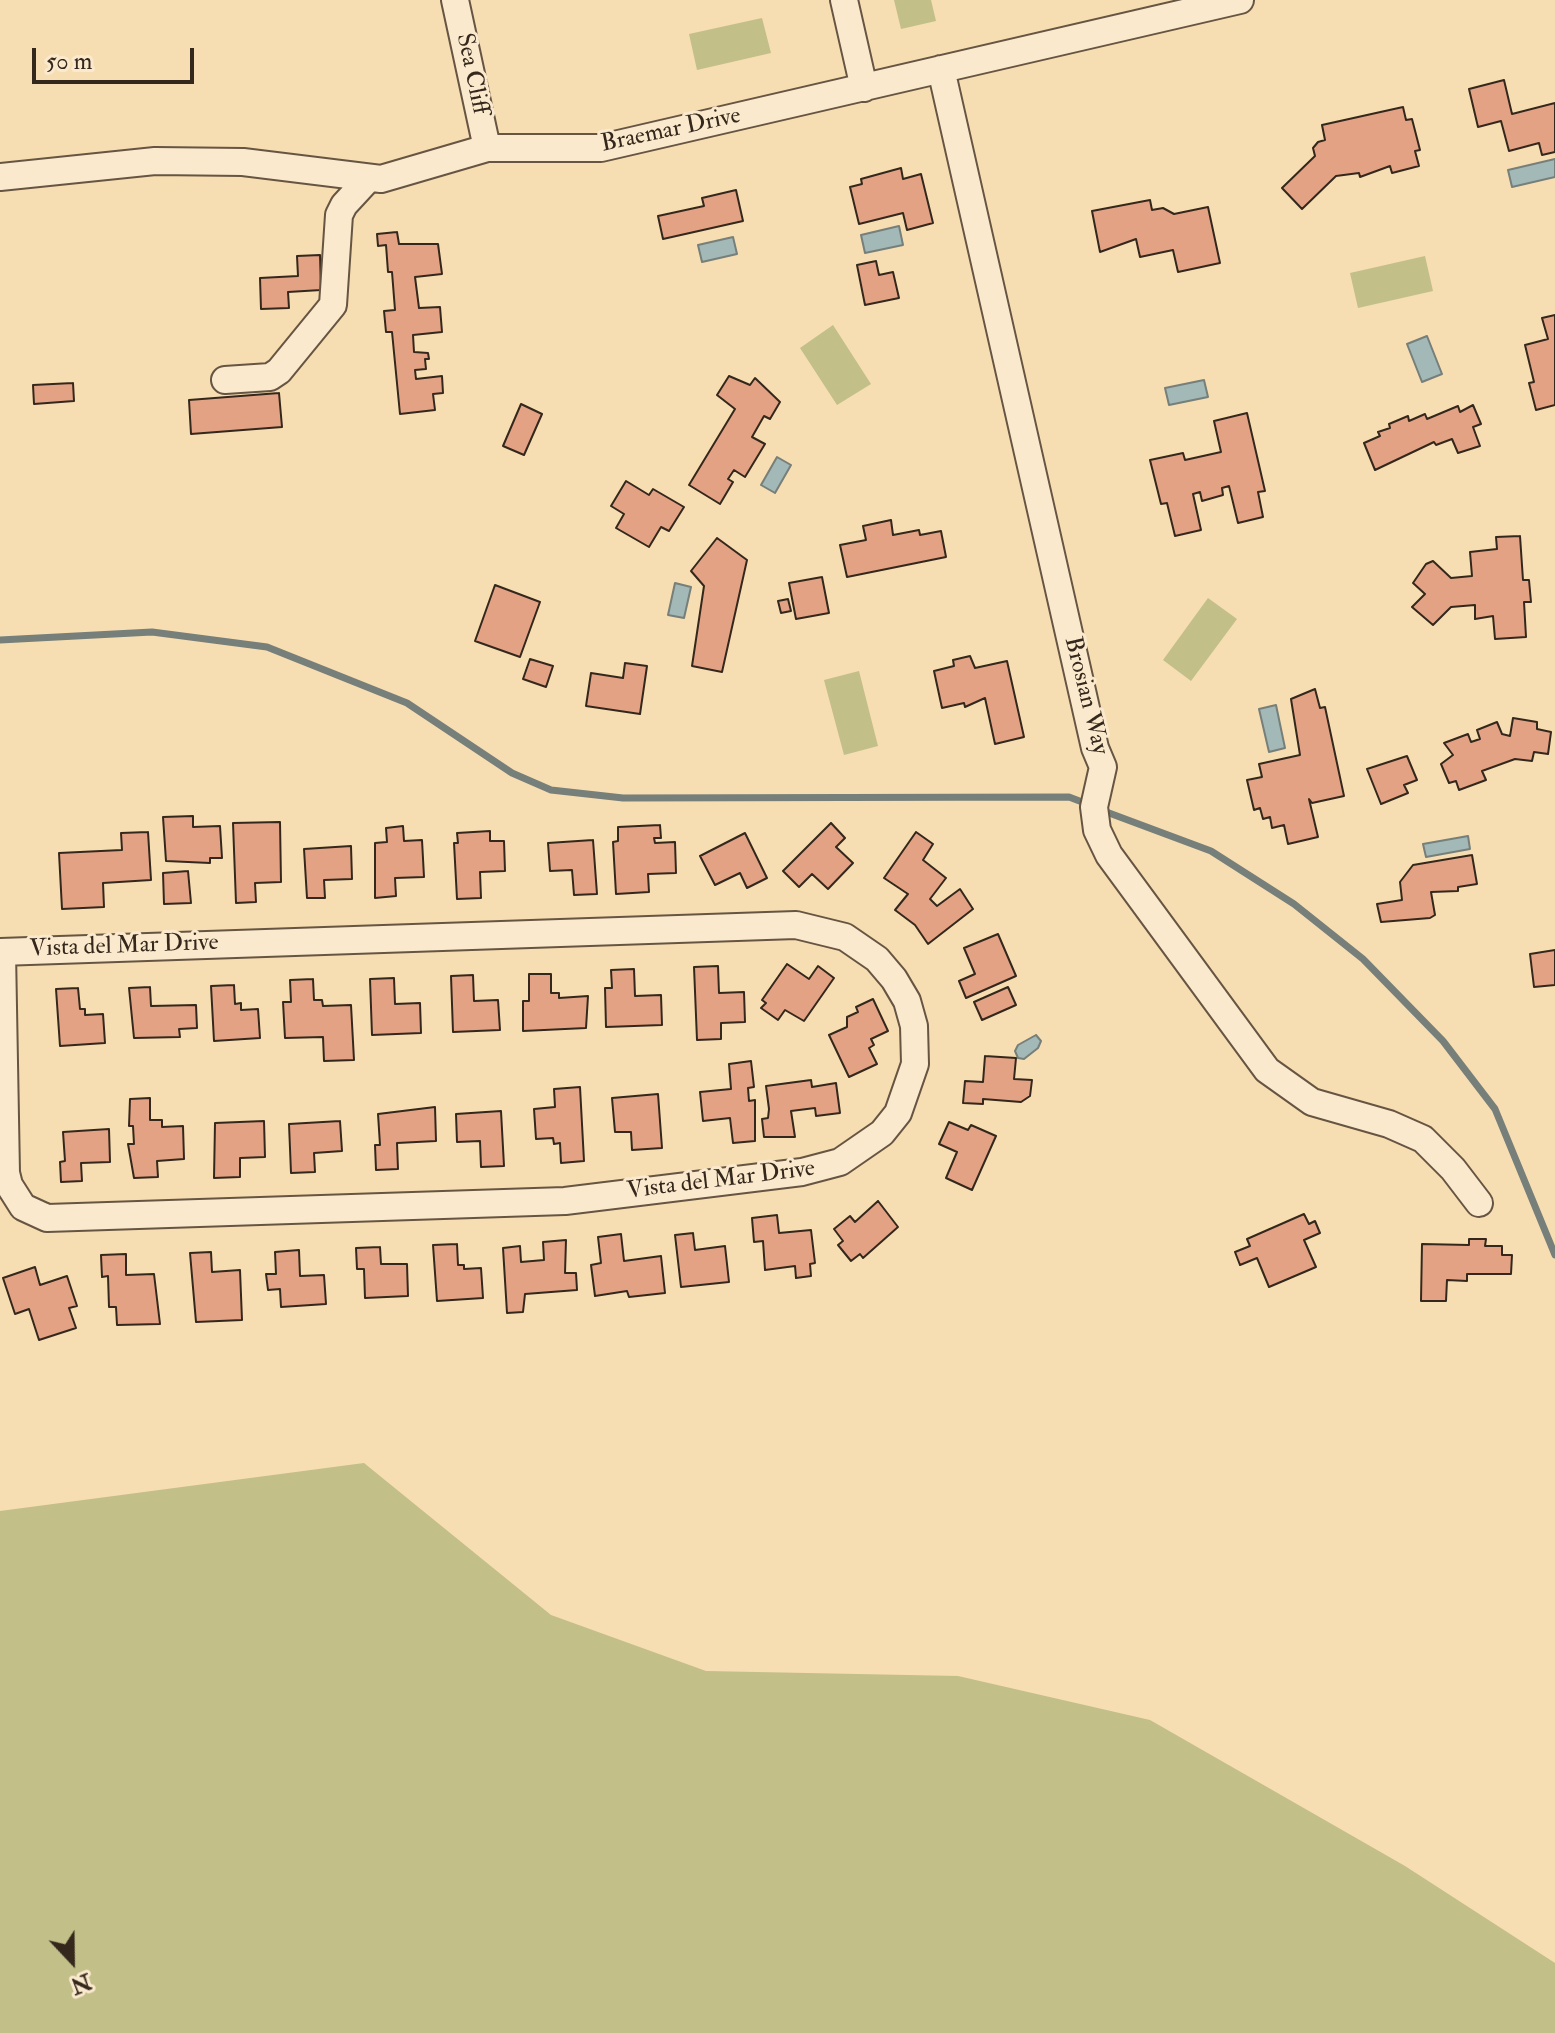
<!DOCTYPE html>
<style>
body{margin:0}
#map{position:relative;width:1555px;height:2033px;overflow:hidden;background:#f7ddb2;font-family:"IM FELL Double Pica",serif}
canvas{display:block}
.north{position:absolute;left:32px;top:1921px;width:80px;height:80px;-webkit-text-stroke:6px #fae9cd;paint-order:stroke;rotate:158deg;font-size:22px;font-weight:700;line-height:32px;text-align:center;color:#34281c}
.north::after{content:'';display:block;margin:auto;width:28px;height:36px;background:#34281c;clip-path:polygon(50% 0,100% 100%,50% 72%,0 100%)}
.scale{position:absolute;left:32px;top:48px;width:162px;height:36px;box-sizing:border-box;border:4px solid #34281c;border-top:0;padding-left:10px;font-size:24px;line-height:28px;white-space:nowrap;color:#34281c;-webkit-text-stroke:6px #fae9cd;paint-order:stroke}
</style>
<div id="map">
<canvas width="1555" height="2033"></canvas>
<div class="north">N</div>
<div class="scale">50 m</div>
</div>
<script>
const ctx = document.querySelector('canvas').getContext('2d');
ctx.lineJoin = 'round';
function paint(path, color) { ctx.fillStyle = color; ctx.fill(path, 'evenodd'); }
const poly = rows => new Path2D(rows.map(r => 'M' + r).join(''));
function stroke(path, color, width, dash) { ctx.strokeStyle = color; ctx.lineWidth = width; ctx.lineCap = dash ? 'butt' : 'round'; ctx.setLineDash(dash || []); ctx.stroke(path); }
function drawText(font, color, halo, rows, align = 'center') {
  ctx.font = font + ' "IM FELL Double Pica",serif'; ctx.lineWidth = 6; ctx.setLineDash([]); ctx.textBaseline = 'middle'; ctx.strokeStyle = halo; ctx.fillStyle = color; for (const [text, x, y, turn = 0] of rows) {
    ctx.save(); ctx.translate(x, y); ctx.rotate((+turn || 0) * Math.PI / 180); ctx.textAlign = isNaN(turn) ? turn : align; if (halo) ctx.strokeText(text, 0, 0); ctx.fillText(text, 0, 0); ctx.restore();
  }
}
paint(poly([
 [894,0,931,0,936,21,901,29],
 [762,18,771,53,697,70,689,34],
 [1425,256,1433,291,1358,308,1350,273],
 [833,325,871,384,837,405,800,348],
 [1208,598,1237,619,1191,681,1163,660],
 [859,671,878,746,844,755,824,680],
 [364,1463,551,1615,706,1671,958,1676,1150,1720,1405,1866,1555,1963,1555,2033,0,2033,0,1511]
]), '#c2bf89');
const water = poly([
 [1555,159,1555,177,1512,187,1508,170,1555,159],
 [899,226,903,245,865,253,861,235,899,226],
 [733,237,737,254,702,262,698,245,733,237],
 [1427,336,1442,374,1422,382,1407,344,1427,336],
 [1204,380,1208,397,1169,405,1165,388,1204,380],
 [777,457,791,465,775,493,761,485,777,457],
 [675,583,691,587,684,618,668,615,675,583],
 [1276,705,1285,748,1269,752,1259,709,1276,705],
 [1468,836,1470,849,1426,857,1423,844,1468,836],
 [1036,1035,1041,1041,1038,1048,1024,1059,1018,1058,1015,1051,1018,1045,1036,1035]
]);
paint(water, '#a2b9b7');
stroke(water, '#767f79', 2);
stroke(poly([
 [0,640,152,632,267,647,407,703,512,773,551,790,623,798,1069,797,1090,805],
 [1101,810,1211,851,1294,904,1363,959,1443,1041,1495,1109,1555,1255]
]), '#767f79', 7);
const building = poly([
 [1504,80,1512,114,1555,103,1555,152,1542,155,1539,143,1509,151,1501,121,1478,127,1469,89,1504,80],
 [1403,107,1406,120,1412,119,1420,150,1415,151,1419,166,1392,173,1390,166,1360,177,1359,173,1336,176,1302,209,1282,188,1315,156,1313,148,1318,142,1325,140,1322,125,1403,107],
 [901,168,903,179,921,174,933,223,907,230,903,213,859,224,850,187,862,184,861,179,901,168],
 [736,190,743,221,663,239,658,216,704,206,702,198,736,190],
 [1150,200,1152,210,1163,208,1174,214,1208,207,1220,263,1178,272,1173,250,1140,257,1136,239,1100,252,1092,211,1150,200],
 [397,232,399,244,438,244,442,274,415,277,419,308,440,307,442,332,413,335,414,352,428,353,429,359,425,359,426,369,415,370,416,379,442,376,443,393,433,394,435,410,400,414,392,332,386,332,384,311,395,310,392,272,388,272,386,245,378,246,377,234,397,232],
 [320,255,321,290,288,292,289,308,261,309,260,278,298,276,297,256,320,255],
 [876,261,879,275,893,272,899,298,865,305,857,265,876,261],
 [1555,315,1555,405,1536,410,1529,383,1534,382,1525,345,1548,339,1542,318,1555,315],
 [729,376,750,385,755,378,780,402,770,419,764,416,752,437,765,444,745,477,734,470,728,479,733,482,720,504,689,485,735,409,717,395,729,376],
 [73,383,74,401,34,404,33,385,73,383],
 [279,393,282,427,191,434,189,400,279,393],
 [521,404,542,414,524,455,503,446,521,404],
 [1473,405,1481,424,1473,427,1480,446,1458,453,1452,439,1436,445,1434,442,1375,470,1364,443,1380,436,1378,432,1390,428,1389,424,1408,416,1409,421,1425,414,1427,419,1458,406,1460,412,1473,405],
 [1247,413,1265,491,1258,492,1263,517,1238,523,1229,486,1222,488,1223,495,1202,501,1200,492,1193,494,1201,530,1175,536,1167,503,1161,504,1150,460,1183,453,1185,460,1221,452,1214,421,1247,413],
 [626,481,649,495,653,489,684,507,669,531,661,527,649,547,616,528,624,514,611,506,626,481],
 [891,520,893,535,919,530,920,535,941,531,946,557,847,577,840,545,866,540,863,526,891,520],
 [1520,536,1523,580,1529,580,1531,602,1524,602,1526,637,1495,639,1493,616,1475,619,1475,605,1451,607,1433,625,1412,607,1425,594,1413,583,1426,564,1433,561,1451,578,1472,576,1470,552,1497,549,1496,537,1520,536],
 [717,538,747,560,722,672,692,666,704,586,691,571,717,538],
 [822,577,829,613,796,619,789,583,822,577],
 [495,585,540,602,520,657,475,641,495,585],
 [788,599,791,611,781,613,778,601,788,599],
 [970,656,975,668,1007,661,1024,737,995,744,985,698,965,707,964,703,942,708,934,671,954,666,953,660,970,656],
 [530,659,553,666,546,687,523,679,530,659],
 [625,663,647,666,640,714,586,706,591,673,623,678,625,663],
 [1315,689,1320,708,1325,707,1344,796,1312,803,1309,799,1318,837,1288,844,1284,825,1272,828,1270,817,1263,819,1260,808,1254,810,1247,780,1262,777,1259,764,1300,755,1291,699,1315,689],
 [1513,718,1537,722,1537,729,1551,732,1548,754,1534,752,1532,761,1515,759,1482,771,1486,780,1459,790,1456,781,1449,783,1441,764,1453,755,1444,743,1468,734,1471,742,1480,739,1477,730,1497,722,1502,734,1510,736,1513,718],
 [1407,756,1417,780,1404,785,1408,793,1381,804,1367,769,1407,756],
 [193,816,193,827,220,826,222,858,210,858,210,863,166,861,163,817,193,816],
 [280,822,281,882,255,883,256,902,236,903,233,823,280,822],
 [831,823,845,838,836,847,853,863,828,889,812,874,799,887,783,871,831,823],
 [660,825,661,838,654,838,655,843,675,842,676,873,648,874,649,892,616,894,613,842,618,841,618,827,660,825],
 [403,826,404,841,422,840,424,877,395,878,396,896,375,898,375,843,387,842,386,828,403,826],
 [490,831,490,841,504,841,505,871,480,872,481,898,457,899,454,843,458,843,457,833,490,831],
 [148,832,151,880,103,883,104,907,62,909,59,853,122,850,121,833,148,832],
 [916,832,933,844,923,860,946,878,930,899,937,906,960,889,973,909,928,944,915,925,895,910,908,894,884,878,916,832],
 [745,833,767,878,747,888,740,873,715,885,700,856,745,833],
 [593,840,597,894,574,895,572,870,550,871,548,843,593,840],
 [351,846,352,879,324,880,325,898,307,898,304,849,351,846],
 [1472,855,1477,884,1458,887,1458,891,1431,892,1435,915,1430,918,1381,922,1377,904,1402,900,1400,882,1413,865,1472,855],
 [188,871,191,903,164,904,163,873,188,871],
 [998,934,1016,976,966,998,959,981,975,974,964,948,998,934],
 [1555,950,1555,985,1534,987,1530,954,1555,950],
 [787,964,809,979,818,966,834,978,804,1021,785,1010,778,1020,761,1008,766,1003,762,1000,787,964],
 [718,966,719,993,744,992,745,1022,721,1023,721,1039,697,1040,694,967,718,966],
 [634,969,635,996,661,995,662,1025,606,1027,605,988,612,988,611,970,634,969],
 [529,974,551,974,551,993,559,993,559,998,588,996,586,1028,523,1031,523,1001,529,1001,529,974],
 [473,975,474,1001,498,1000,500,1030,453,1032,451,976,473,975],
 [394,978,395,1004,420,1003,421,1033,372,1035,370,979,394,978],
 [313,979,314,1000,322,1000,323,1006,351,1005,354,1060,324,1061,323,1037,285,1038,283,1002,291,1002,290,980,313,979],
 [234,985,235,1004,241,1003,241,1010,258,1009,260,1038,214,1041,211,986,234,985],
 [150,987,151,1006,196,1005,197,1028,179,1029,180,1037,134,1038,129,988,150,987],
 [1008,987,1016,1005,982,1020,974,1002,1008,987],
 [78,988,80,1009,85,1009,85,1015,103,1014,105,1043,60,1046,56,989,78,988],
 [873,999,888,1031,871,1039,874,1045,869,1048,877,1064,849,1077,829,1035,847,1027,847,1017,858,1012,856,1007,873,999],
 [985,1056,1016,1058,1014,1079,1032,1080,1030,1096,1021,1102,983,1099,983,1104,963,1103,965,1081,983,1082,985,1056],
 [751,1061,754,1087,748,1088,749,1101,755,1100,755,1141,733,1143,730,1118,703,1121,700,1092,731,1089,729,1064,751,1061],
 [811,1080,812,1087,836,1083,840,1113,816,1116,815,1108,791,1111,795,1137,764,1137,762,1119,768,1118,769,1109,766,1086,811,1080],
 [580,1087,584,1161,561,1163,560,1143,554,1144,553,1138,536,1139,534,1109,555,1107,554,1089,580,1087],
 [658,1094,662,1148,632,1150,631,1132,615,1132,612,1098,658,1094],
 [150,1098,150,1120,162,1120,162,1127,183,1126,184,1159,157,1161,158,1177,134,1178,128,1144,134,1144,133,1126,129,1126,130,1099,150,1098],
 [435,1107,436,1141,397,1143,398,1169,376,1170,375,1145,380,1145,378,1114,435,1107],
 [501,1111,504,1166,481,1167,480,1141,457,1142,456,1114,501,1111],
 [264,1121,265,1157,240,1158,240,1177,214,1178,215,1123,264,1121],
 [340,1121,342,1151,314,1153,315,1172,291,1173,289,1124,340,1121],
 [949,1122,968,1130,971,1125,996,1136,972,1190,946,1178,957,1152,939,1144,949,1122],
 [109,1129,110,1162,81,1163,82,1181,61,1182,60,1162,65,1161,63,1132,109,1129],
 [878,1201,898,1227,863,1258,860,1254,851,1261,838,1245,843,1241,834,1229,850,1216,855,1222,878,1201],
 [1304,1214,1309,1224,1315,1221,1320,1233,1304,1240,1316,1267,1269,1287,1257,1258,1240,1265,1235,1252,1250,1246,1247,1239,1304,1214],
 [777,1215,779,1233,811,1230,815,1263,810,1264,811,1276,796,1278,795,1266,765,1270,763,1241,754,1242,752,1218,777,1215],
 [693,1233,695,1250,725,1246,729,1282,681,1287,675,1235,693,1233],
 [621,1234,624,1261,661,1256,665,1293,629,1297,627,1291,595,1296,591,1265,601,1263,598,1237,621,1234],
 [1469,1239,1486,1239,1485,1246,1502,1246,1502,1255,1512,1255,1511,1274,1467,1274,1467,1281,1447,1280,1446,1301,1421,1301,1422,1244,1469,1245,1469,1239],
 [566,1240,565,1273,576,1273,577,1290,525,1294,523,1312,507,1313,503,1248,520,1246,521,1262,544,1260,543,1242,566,1240],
 [457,1244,458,1265,464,1265,464,1269,481,1268,483,1298,437,1301,433,1245,457,1244],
 [380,1247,381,1264,407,1264,408,1296,365,1298,364,1269,357,1269,356,1248,380,1247],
 [299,1250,300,1276,324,1275,326,1304,281,1307,280,1289,268,1290,266,1274,276,1274,275,1252,299,1250],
 [211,1252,212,1272,240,1270,242,1320,196,1322,190,1253,211,1252],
 [126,1254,126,1275,154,1274,160,1324,117,1325,116,1307,109,1307,108,1276,102,1277,101,1255,126,1254],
 [35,1267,40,1285,67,1276,77,1306,69,1308,76,1328,39,1340,29,1309,15,1314,3,1278,35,1267]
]);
paint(building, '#e4a284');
stroke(building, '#34281c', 2);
const minor = poly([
 [455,0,487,148],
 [844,0,864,88],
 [941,69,1095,748,1103,767,1094,807,1097,830,1109,855,1267,1070,1312,1102,1389,1124,1423,1139,1453,1169,1479,1203],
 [0,177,155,161,243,162,381,179,487,148,601,148,1240,0],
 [225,380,270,377,279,371,333,305,339,215,344,205,369,178],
 [0,952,796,925,845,937,877,959,894,979,907,1001,914,1026,915,1064,898,1113,882,1133,840,1162,802,1172,565,1201,47,1218,23,1207,9,1185,6,1173,2,952]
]);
stroke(minor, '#655542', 30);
stroke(minor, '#fae9cd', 26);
drawText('24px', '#34281c', '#fae9cd', [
 ["Sea Cliff",471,74,78],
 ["Braemar Drive",671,131,-12],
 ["Brosian Way",1085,696,76],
 ["Vista del Mar Drive",124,947,-2],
 ["Vista del Mar Drive",721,1181,-7]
]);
</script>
